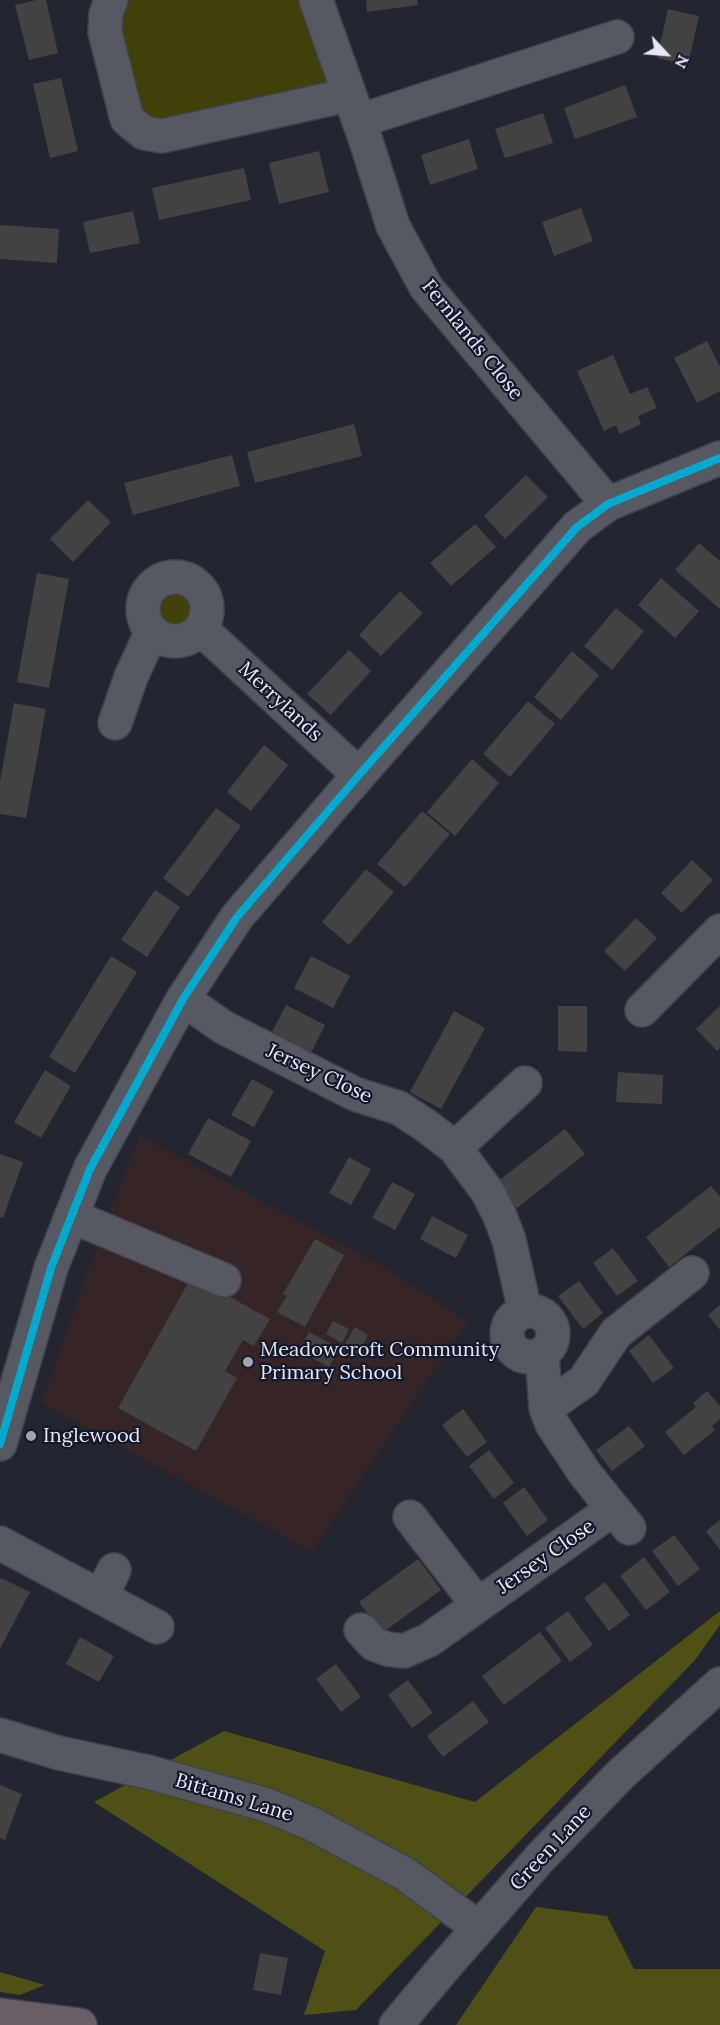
<!DOCTYPE html>
<style>
body{margin:0}
#map{position:relative;width:720px;height:2025px;overflow:hidden;background:#232630;font-family:Lora,serif}
canvas{display:block}
.north{position:absolute;left:636px;top:24px;width:60px;height:60px;-webkit-text-stroke:4px #14192c;paint-order:stroke;rotate:116deg;font-size:16px;font-weight:700;line-height:24px;text-align:center;color:#e4e7f5}
.north::after{content:'';display:block;margin:auto;width:21px;height:27px;background:#e4e7f5;clip-path:polygon(50% 0,100% 100%,50% 72%,0 100%)}
</style>
<div id="map">
<canvas width="720" height="2025"></canvas>
<div class="north">N</div>
</div>
<script>
const ctx = document.querySelector('canvas').getContext('2d');
ctx.lineJoin = 'round';
function paint(path, color) { ctx.fillStyle = color; ctx.fill(path, 'evenodd'); }
const poly = rows => new Path2D(rows.map(r => 'M' + r).join(''));
function stroke(path, color, width, dash) { ctx.strokeStyle = color; ctx.lineWidth = width; ctx.lineCap = dash ? 'butt' : 'round'; ctx.setLineDash(dash || []); ctx.stroke(path); }
function drawText(font, color, halo, rows, align = 'center') {
  ctx.font = font + ' Lora,serif'; ctx.lineWidth = 4.5; ctx.setLineDash([]); ctx.textBaseline = 'middle'; ctx.strokeStyle = halo; ctx.fillStyle = color; for (const [text, x, y, turn = 0] of rows) {
    ctx.save(); ctx.translate(x, y); ctx.rotate((+turn || 0) * Math.PI / 180); ctx.textAlign = isNaN(turn) ? turn : align; if (halo) ctx.strokeText(text, 0, 0); ctx.fillText(text, 0, 0); ctx.restore();
  }
}
paint(poly([
 [140,1135,383,1266,468,1321,312,1552,41,1403,103,1229]
]), '#352527');
paint(poly([
 [111,0,316,0,348,95,144,133],
 '160 609a16 16 0 1 1 32 0a16 16 0 1 1-32 0Z'
]), '#404009');
paint(poly([
 [720,1611,720,1625,695,1660,356,2010,304,2015,325,1951,94,1802,224,1731,475,1802],
 [536,1907,607,1916,634,1969,720,1969,720,2025,456,2025],
 [0,1972,45,1985,20,1995,0,1992]
]), '#4e5015');
paint(poly([
 [36,0,46,0,58,53,29,60,15,5],
 [366,0,417,0,418,5,367,12],
 [668,9,699,16,688,65,657,58],
 [61,78,78,151,50,158,33,84],
 [625,85,637,117,575,139,564,108],
 [543,113,553,143,505,158,495,129],
 [469,139,478,169,430,185,421,155],
 [319,151,329,192,279,204,269,163],
 [244,168,251,200,159,220,152,188],
 [581,208,593,241,554,256,542,222],
 [133,211,140,243,90,253,83,222],
 [0,225,59,229,57,263,0,259],
 [707,341,720,367,720,391,697,403,674,358],
 [613,355,630,394,647,387,657,408,638,416,641,424,620,434,616,425,604,431,577,371],
 [354,424,362,456,255,483,247,452],
 [232,455,240,486,133,515,124,483],
 [526,475,548,497,505,539,484,516],
 [88,500,111,522,73,562,50,539],
 [475,524,496,547,451,586,430,563],
 [699,543,720,561,720,609,675,570],
 [37,573,69,579,49,688,17,682],
 [661,578,699,611,675,638,638,605],
 [400,591,423,613,381,656,359,635],
 [616,608,644,631,612,670,584,646],
 [349,650,371,671,331,715,307,694],
 [572,651,599,675,561,720,534,697],
 [528,701,555,724,510,777,483,754],
 [14,703,46,709,26,818,0,814,0,782],
 [264,745,288,765,251,811,227,792],
 [472,759,499,783,455,836,427,812],
 [216,808,241,826,188,897,163,878],
 [422,811,450,834,405,887,377,864],
 [692,860,713,880,682,913,661,893],
 [366,869,394,892,349,945,322,922],
 [155,890,180,907,147,957,121,940],
 [636,918,657,938,625,971,604,951],
 [111,956,137,972,75,1073,49,1057],
 [311,956,350,976,333,1008,294,988],
 [286,1005,325,1025,311,1053,272,1032],
 [558,1006,587,1006,587,1052,558,1051],
 [720,1006,720,1048,717,1051,696,1029],
 [454,1011,485,1028,441,1109,410,1092],
 [45,1070,71,1086,41,1138,14,1122],
 [618,1072,663,1075,662,1104,616,1102],
 [252,1079,274,1091,254,1127,231,1115],
 [208,1118,251,1141,231,1177,188,1154],
 [565,1129,585,1154,517,1208,497,1182],
 [0,1154,23,1162,3,1218,0,1217],
 [349,1157,371,1169,351,1205,329,1193],
 [392,1182,415,1194,395,1230,372,1218],
 [711,1186,720,1197,720,1227,669,1267,646,1237],
 [432,1216,468,1235,456,1258,420,1239],
 [315,1239,344,1255,305,1327,277,1312,287,1296,283,1294],
 [613,1248,638,1281,617,1296,593,1263],
 [192,1276,215,1293,226,1299,228,1296,270,1319,254,1346,243,1340,225,1371,237,1378,196,1451,118,1408],
 [579,1281,603,1313,583,1329,558,1296],
 [720,1305,720,1330,708,1315],
 [333,1321,349,1329,342,1343,326,1334],
 [355,1327,368,1335,356,1357,342,1349],
 [309,1332,339,1348,329,1367,299,1351],
 [649,1335,674,1368,653,1383,629,1351],
 [707,1391,720,1406,720,1419,712,1426,715,1430,684,1455,665,1432,696,1407,693,1403],
 [463,1409,487,1442,467,1457,442,1425],
 [629,1426,645,1446,612,1471,596,1450],
 [489,1450,514,1483,494,1499,469,1466],
 [524,1487,548,1520,527,1536,503,1503],
 [720,1520,720,1550,706,1531],
 [674,1535,700,1569,678,1586,652,1551],
 [644,1557,670,1592,646,1610,620,1576],
 [418,1559,441,1590,382,1633,359,1602],
 [1,1578,30,1592,0,1649,0,1580],
 [605,1582,630,1615,609,1631,584,1598],
 [568,1611,593,1645,570,1662,545,1628],
 [540,1632,562,1661,504,1705,482,1676],
 [80,1637,114,1656,99,1682,66,1664],
 [336,1664,361,1697,341,1712,316,1679],
 [408,1680,433,1713,412,1728,388,1695],
 [473,1701,489,1722,443,1757,427,1736],
 [0,1785,22,1794,5,1840,0,1838],
 [260,1953,288,1958,281,1995,253,1990]
]), '#434243');
const minor = poly([
 [111,0,106,14,105,32,127,119,144,133,162,136,348,95],
 [316,0,366,141,393,226,426,287,608,504],
 [359,121,617,37],
 '143 609a32 32 0 1 1 64 0a32 32 0 1 1-64 0Z',
 [201,629,359,775],
 [115,723,131,677,151,633],
 [183,999,223,1027,355,1094,399,1108,425,1125,455,1148,487,1191,499,1214,509,1240,525,1311],
 [642,1010,720,931],
 [455,1148,525,1083],
 [71,1216,224,1280],
 '507 1334a23 23 0 1 1 46 0a23 23 0 1 1-46 0Z',
 [542,1355,546,1408,552,1424,586,1475,629,1528],
 [546,1408,584,1381,616,1333,692,1273],
 [0,1444,51,1268,90,1169,183,999,237,917,359,775,577,527,608,504,720,458],
 [410,1517,478,1605],
 [0,1543,157,1627],
 [101,1597,114,1570],
 [361,1630,374,1644,387,1649,404,1651,429,1640,613,1509],
 [0,1735,59,1753,148,1772,267,1805,312,1824,405,1874,479,1928],
 [396,2025,442,1970,540,1858,620,1775,720,1684]
]);
const highway = poly([
 [0,2015,80,2025]
]);
stroke(minor, '#41434c', 36);
stroke(highway, '#41434c', 36);
stroke(minor, '#565962', 33);
stroke(highway, '#695e65', 33);
stroke(poly([
 [0,1444,51,1268,90,1169,183,999,237,917,359,775,577,527,608,504,720,458]
]), '#00a9ce', 8);
for (const [x, y, r, color] of [
 [248,1362,6,"#a0a3b0"],
 [31,1436,6,"#a0a3b0"]
]) { const dot = new Path2D(); dot.arc(x, y, r, 0, 2 * Math.PI); ctx.fillStyle = color; ctx.fill(dot); stroke(dot, '#14192c', 2); }
drawText('20px', '#e4e7f5', '#14192c', [
 ["Fernlands Close",472,340,51],
 ["Merrylands",280,702,43],
 ["Jersey Close",319,1074,25],
 ["Jersey Close",546,1557,-35],
 ["Bittams Lane",234,1798,17],
 ["Green Lane",551,1848,-47]
]);
drawText('20px', '#e4e7f5', '#14192c', [
 ["Meadowcroft Community",260,1350],
 ["Primary School",260,1373],
 ["Inglewood",43,1436]
], 'left');
</script>
